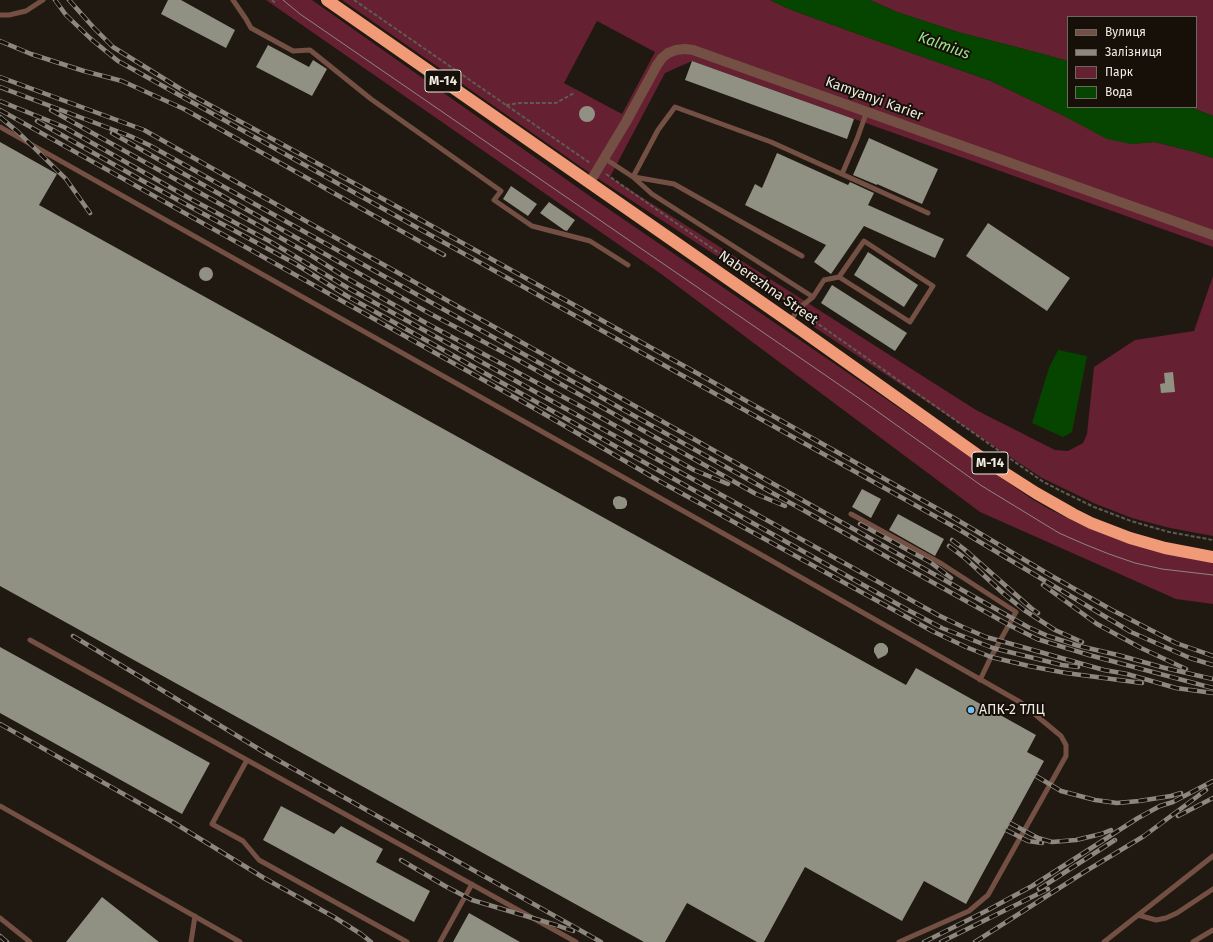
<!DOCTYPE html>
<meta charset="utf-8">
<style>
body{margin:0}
#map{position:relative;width:1213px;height:942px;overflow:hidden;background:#201911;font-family:"Fira Sans",sans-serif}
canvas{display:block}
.legend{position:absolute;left:1067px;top:16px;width:130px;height:92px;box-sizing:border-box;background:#171008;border:1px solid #6d6860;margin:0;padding:5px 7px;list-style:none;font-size:12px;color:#efebe5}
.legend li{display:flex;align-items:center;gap:8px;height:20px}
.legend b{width:20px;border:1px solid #6d6860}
</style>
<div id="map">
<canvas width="1213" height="942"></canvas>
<ul class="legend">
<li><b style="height:5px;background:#735043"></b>Вулиця</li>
<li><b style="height:5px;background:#8d8780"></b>Залізниця</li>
<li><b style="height:11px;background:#652031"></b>Парк</li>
<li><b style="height:11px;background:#064500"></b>Вода</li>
</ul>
</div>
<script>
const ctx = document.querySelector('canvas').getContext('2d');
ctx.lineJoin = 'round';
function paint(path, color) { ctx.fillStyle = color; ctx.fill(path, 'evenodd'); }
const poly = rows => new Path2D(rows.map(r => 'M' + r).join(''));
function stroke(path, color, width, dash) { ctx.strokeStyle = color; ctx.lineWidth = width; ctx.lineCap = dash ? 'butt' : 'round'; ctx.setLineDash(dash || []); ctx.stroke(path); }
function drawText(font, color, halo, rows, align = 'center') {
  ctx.font = font + ' "Fira Sans",sans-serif'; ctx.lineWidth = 4; ctx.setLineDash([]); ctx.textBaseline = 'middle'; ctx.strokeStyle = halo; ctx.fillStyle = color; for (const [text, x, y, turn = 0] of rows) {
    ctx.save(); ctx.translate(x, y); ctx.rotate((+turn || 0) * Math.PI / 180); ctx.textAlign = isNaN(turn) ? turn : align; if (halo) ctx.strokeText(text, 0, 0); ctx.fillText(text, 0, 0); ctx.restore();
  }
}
paint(poly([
 [266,0,312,0,594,199,1032,499,1049,509,1086,527,1213,561,1213,604,1176,599,980,512,664,276],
 [342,0,770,0,789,9,866,37,991,81,1060,114,1081,124,1131,144,1154,142,1195,152,1213,158,1213,247,692,61,665,73,610,177,976,410,1055,450,1068,451,1083,443,1087,434,1094,367,1135,340,1194,331,1213,276,1213,536,1170,528,1132,518,1096,504,1042,478,814,327,798,309,594,176],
 [597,21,655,52,622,114,564,83],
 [870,0,1213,0,1213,116,1190,107,1196,107,1196,17,1068,17,1068,61,1039,53,958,32,897,12]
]), '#652031');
paint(poly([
 [770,0,870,0,897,12,958,32,1039,53,1068,61,1068,107,1190,107,1213,116,1213,158,1195,152,1155,142,1131,144,1107,139,1060,114,991,81,866,37,789,9],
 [1058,350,1087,356,1072,432,1063,437,1032,423,1049,368]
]), '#064500');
paint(poly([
 [168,0,181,0,235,30,226,48,161,14],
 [268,45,309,67,313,60,327,69,312,96,256,67],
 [692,61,854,119,847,139,685,80],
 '579 114a8 8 0 1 1 16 0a8 8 0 1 1-16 0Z',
 [869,138,938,169,922,204,877,184,877,185,853,175],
 [0,142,57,174,39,205,906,685,916,668,1036,735,1027,752,1044,761,966,904,924,881,902,921,805,867,764,942,757,942,687,903,665,942,644,942,0,586],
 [777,153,848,185,850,182,874,193,868,205,944,239,935,258,864,226,831,274,814,262,826,245,745,205,755,184,762,188],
 [511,186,537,204,528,216,503,199],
 [549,202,575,220,567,231,564,230,540,213],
 [988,223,1070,278,1047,311,966,256],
 [868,252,918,285,904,307,854,275],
 '199 274a7 7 0 1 1 14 0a7 7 0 1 1-14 0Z',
 [832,285,907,333,895,351,821,303],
 [1173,372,1175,392,1161,393,1160,384,1165,383,1164,373],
 [862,489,881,499,871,518,852,507],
 [619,496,625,498,627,501,627,505,625,508,622,509,616,509,613,504,613,500,615,497],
 [898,514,944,539,935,556,889,530],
 [879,643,883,643,886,645,888,648,888,652,886,655,878,659,874,652,874,648,876,645],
 [0,647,210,763,182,814,0,713],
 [281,806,334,834,341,826,383,849,376,862,430,891,414,922,263,840],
 [102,897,159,942,66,942],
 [469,913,520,942,453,942]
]), '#909083');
stroke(poly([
 [272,0,274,2,277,0],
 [354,0,590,163],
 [506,105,520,103,556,103,574,93],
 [606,174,793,305],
 [804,314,1042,481,1059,490,1094,507,1131,521,1169,532,1213,540]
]), '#605a53', 2, [4, 2]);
stroke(poly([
 [233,0,246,19,251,28,293,51,310,50,371,99,501,191,494,200,532,226,590,241,628,265],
 [0,15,9,15,26,11,43,0],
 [0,127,758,553,1020,702,1061,736,1066,745,1066,756,988,895,969,911,899,942],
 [604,158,633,177,652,194,813,297],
 [842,174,857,139,867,111],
 [633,177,658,130,675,107,771,142,928,213],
 [634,177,674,184,802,256],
 [790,322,798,309,813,297,824,280,839,277,910,322,933,286,864,241,839,277],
 [851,514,942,564,1016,612,991,657,980,680],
 [30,640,576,942],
 [247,760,212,824,243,841,259,860,407,942],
 [0,806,240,942],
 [1138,915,1156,920,1166,918,1177,913,1213,889],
 [0,918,30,942],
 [191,942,195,916],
 [440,942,472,884],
 [1104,942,1213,856],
 [1193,942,1213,930]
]), '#735043', 5);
stroke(poly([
 [590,182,626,122,657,65,662,58,668,53,676,50,685,49,693,50,1213,235]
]), '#735043', 10);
stroke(poly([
 [327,0,790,322,986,461,1036,493,1073,514,1091,523,1130,538,1165,548,1213,557]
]), '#f19a78', 12);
stroke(poly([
 [283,0,300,14,860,399,982,486,1059,533,1084,544,1109,554,1135,563,1162,569,1213,575]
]), '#8d8780', 1);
const rail = poly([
 [55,0,66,15,91,39,118,61,958,529,1131,632,1190,658,1213,665],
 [69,0,94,28,113,47,184,91,385,200,695,372,954,518,1050,575,1112,610,1176,643,1213,656],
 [0,41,31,54,84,71,122,81,184,109,444,255],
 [0,77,144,130,1028,627,1048,636,1079,646,1118,655,1165,668,1213,679],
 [0,87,130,136,149,145,1009,625,1037,639,1089,655,1213,688],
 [0,101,64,127,189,198,271,242,348,288,938,615,965,628,986,637,1008,643,1104,670,1127,674,1176,688,1213,693],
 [0,110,539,411,661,482,932,631,966,647,991,657,1029,666,1066,673,1142,683],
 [51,110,265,229,309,254,345,277,426,323,582,407,694,470,728,484],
 [0,117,18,132,66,179,90,213],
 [37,121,143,181,294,263,347,296,908,610,942,628,993,648,1062,665,1078,667],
 [112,133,427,312,518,360,756,494,785,506],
 [860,524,930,562,951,578],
 [952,540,964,549,1031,608,1038,613],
 [949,546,966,559,1004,594,1024,610,1055,630,1082,642],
 [1043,585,1097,624,1141,648,1186,669],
 [73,636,267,754,601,942],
 [0,724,171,821,264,878,334,917,361,934,371,942],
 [1036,776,1061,791,1095,800,1117,803,1139,801,1171,796,1181,793],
 [1178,816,1213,798],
 [1010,823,1038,838,1052,842,1076,840,1101,834,1111,830],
 [1006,830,1028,841,1042,843],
 [401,860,445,886,472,900,556,925,573,931],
 [1039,889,1115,840],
 [0,936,7,942],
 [924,942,988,910,1032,886,1138,818,1160,806,1173,802,1213,781],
 [941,942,1048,889],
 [975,942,1086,871,1144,836,1206,790]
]);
stroke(rail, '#8d8780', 4.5);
stroke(rail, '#171008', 3, [9]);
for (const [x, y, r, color] of [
 [971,710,4,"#74c0f6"]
]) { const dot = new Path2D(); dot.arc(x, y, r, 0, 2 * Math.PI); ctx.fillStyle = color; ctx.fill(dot); stroke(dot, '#171008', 1.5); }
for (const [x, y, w] of [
 [443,81,36],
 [990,463,36]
]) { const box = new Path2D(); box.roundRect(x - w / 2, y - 11, w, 22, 3); ctx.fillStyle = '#171008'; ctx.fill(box); stroke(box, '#efebe5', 1); }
drawText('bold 13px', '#efebe5', null, [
 ["М-14",443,81],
 ["М-14",990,463]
]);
drawText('14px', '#efebe5', '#171008', [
 ["Kamyanyi Karier",874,99,20],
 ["Naberezhna Street",768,288,35]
]);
drawText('14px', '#efebe5', '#171008', [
 ["АПК-2 ТЛЦ",979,710]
], 'left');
drawText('italic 15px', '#96e58b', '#171008', [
 ["Kalmius",944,46,20]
]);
</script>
